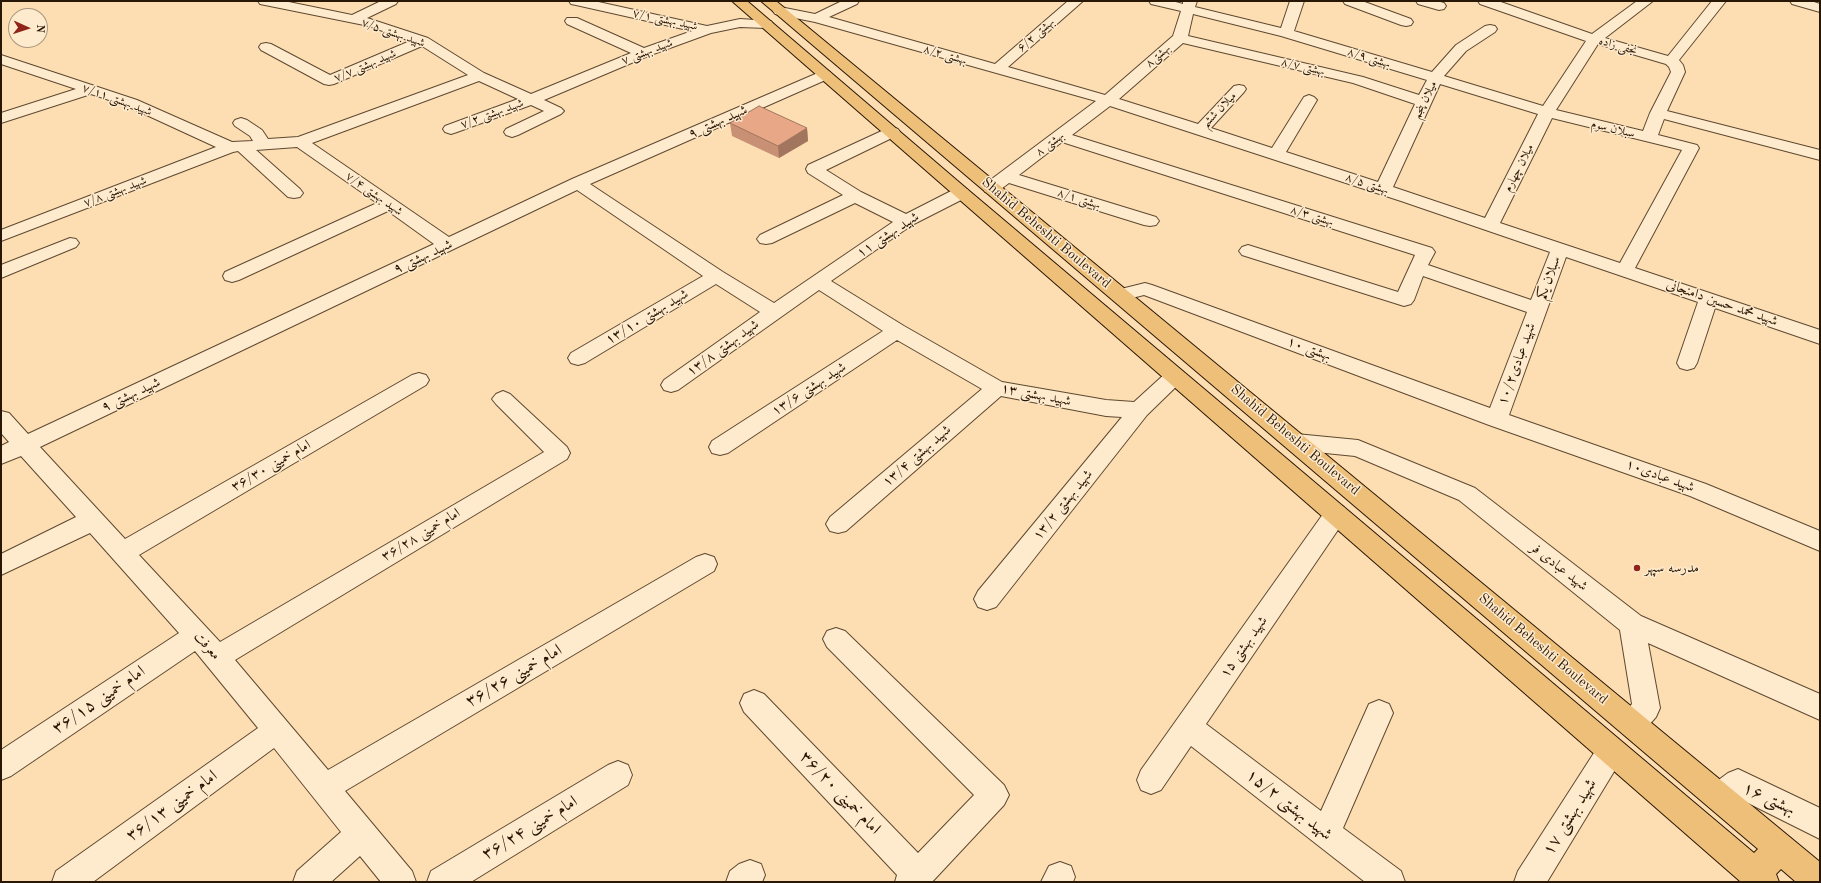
<!DOCTYPE html>
<meta charset="utf-8">
<style>
body{margin:0}
#map{position:relative;width:1821px;height:883px;overflow:hidden;background:#fddeb2;font-family:"Old Standard TT",serif}
canvas{display:block}
.frame{position:absolute;inset:0;border:2px solid #291705;pointer-events:none}
.north{position:absolute;left:8px;top:8px;width:40px;height:40px;box-sizing:border-box;background:#feeacd;border:1px solid #a9967d;border-radius:50%;rotate:93deg;font-size:11px;font-weight:700;line-height:16px;text-align:center;color:#291705}
.north::after{content:'';display:block;margin:auto;width:14px;height:18px;background:#8f2418;clip-path:polygon(50% 0,100% 100%,50% 72%,0 100%)}
</style>
<div id="map">
<canvas width="1821" height="883"></canvas>
<div class="frame"></div>
<div class="north">N</div>
</div>
<script>
const ctx = document.querySelector('canvas').getContext('2d');
ctx.lineJoin = 'round';
const poly = rows => new Path2D(rows.map(r => 'M' + r).join(''));
function stroke(path, color, width, dash) { ctx.strokeStyle = color; ctx.lineWidth = width; ctx.lineCap = dash ? 'butt' : 'round'; ctx.setLineDash(dash || []); ctx.stroke(path); }
function paint(path, color) { ctx.fillStyle = color; ctx.fill(path, 'evenodd'); }
function drawText(font, color, halo, rows, align = 'center') {
  ctx.font = font + ' "Old Standard TT",Amiri,serif'; ctx.lineWidth = 3; ctx.setLineDash([]); ctx.textBaseline = 'middle'; ctx.strokeStyle = halo; ctx.fillStyle = color; for (const [text, x, y, turn = 0] of rows) {
    ctx.save(); ctx.translate(x, y); ctx.rotate((+turn || 0) * Math.PI / 180); ctx.textAlign = isNaN(turn) ? turn : align; if (halo) ctx.strokeText(text, 0, 0); ctx.fillText(text, 0, 0); ctx.restore();
  }
}
const minor = poly([
 [258,1,284,1,352,15,381,1,398,1,396,4,367,18,428,38,484,73,531,94,631,53,567,24,565,21,567,18,577,18,644,48,692,31,576,5,571,4,569,1,594,1,707,26,740,19,771,21,773,24,771,27,766,28,740,27,711,33,648,56,544,100,561,108,564,111,561,114,518,135,512,137,506,135,504,132,506,129,544,111,531,105,457,132,451,134,445,132,443,129,445,126,518,99,479,81,312,143,449,237,572,179,820,72,825,71,830,72,832,75,830,78,590,184,723,272,774,303,893,222,855,203,772,243,766,244,760,243,757,239,760,235,843,195,808,173,806,169,808,165,886,129,892,127,898,129,900,132,898,135,826,170,861,192,906,214,955,189,961,188,967,189,970,193,967,197,912,225,831,281,904,326,1002,382,1106,400,1134,402,1168,371,1175,369,1182,371,1185,376,1182,381,1147,415,996,607,987,610,978,607,974,599,978,591,1122,417,1106,416,1001,396,846,531,838,533,830,531,826,524,830,517,982,389,897,340,728,453,720,455,712,453,709,447,712,441,883,331,819,290,678,390,671,392,664,390,661,385,664,380,760,312,716,284,585,363,578,365,571,363,568,358,571,353,703,276,577,190,40,447,125,539,412,375,419,373,426,375,429,380,426,385,139,555,220,642,544,452,496,404,492,399,496,394,503,391,510,394,567,447,570,453,567,459,235,660,328,770,696,557,705,554,714,557,717,564,714,571,345,791,412,871,416,882,381,882,360,856,331,882,293,882,297,871,341,832,274,748,93,882,52,882,56,871,258,728,195,651,11,776,1,780,1,750,179,633,90,533,1,575,1,554,76,517,21,456,1,464,1,446,9,442,1,433,1,411,9,413,28,434,434,244,388,211,239,280,232,282,225,280,223,276,225,272,377,203,297,147,256,150,300,189,303,193,300,197,294,198,288,197,238,151,233,152,1,241,1,230,216,147,127,106,91,94,1,123,1,113,76,89,1,64,1,55,137,100,232,142,253,141,250,136,235,126,233,123,235,120,241,118,247,120,262,130,268,139,298,137,468,75,422,46,334,84,329,85,324,84,261,50,259,47,261,44,266,43,271,44,330,75,410,41,369,26,265,5,260,4,258,1],
 [842,1,859,1,857,4,829,17,995,64,1068,1,1083,1,1008,67,1105,95,1173,36,1181,11,1151,4,1149,1,1172,1,1183,4,1183,1,1197,1,1195,7,1281,28,1290,1,1304,1,1294,31,1432,72,1456,45,1485,26,1490,25,1495,26,1497,29,1495,32,1466,51,1444,76,1543,106,1586,41,1480,4,1478,1,1498,1,1592,34,1637,1,1653,1,1605,38,1668,56,1712,1,1726,1,1679,60,1683,65,1685,72,1667,111,1820,150,1820,160,1664,119,1658,135,1697,145,1699,148,1635,268,1820,330,1820,344,1715,308,1697,363,1694,368,1687,370,1680,368,1677,363,1698,302,1566,257,1509,415,1706,484,1820,531,1820,551,1690,496,1489,425,1144,295,1120,301,1113,299,1110,295,1113,291,1145,283,1152,285,1490,408,1527,312,1423,276,1414,300,1411,304,1404,306,1242,255,1239,251,1242,247,1248,245,1398,292,1415,255,1062,142,1019,175,1156,217,1159,221,1156,225,1150,226,1144,225,1009,183,997,192,991,193,985,192,983,188,985,184,1096,101,815,22,775,14,773,11,775,8,780,7,815,14,842,1],
 [1193,14,1281,36,1427,80,1419,95,1363,77,1188,36,1193,14],
 [1183,43,1353,83,1415,104,1378,182,1286,152,1317,100,1314,97,1309,95,1304,97,1272,148,1211,128,1244,92,1246,89,1244,86,1239,85,1234,86,1198,124,1119,99,1183,43],
 [1598,44,1666,64,1669,67,1671,72,1650,113,1643,131,1556,110,1598,44],
 [1440,84,1538,114,1485,218,1393,187,1440,84],
 [1110,106,1401,201,1550,252,1531,300,1428,265,1435,252,1432,248,1072,135,1110,106],
 [1552,118,1682,150,1620,263,1500,223,1552,118],
 [1343,1,1362,1,1411,19,1413,22,1411,25,1406,26,1401,25,1345,4,1343,1],
 [1416,1,1437,1,1444,3,1446,6,1444,9,1439,10,1418,4,1416,1],
 [1790,1,1811,1,1820,4,1820,12,1792,4,1790,1],
 [70,238,76,239,79,243,76,247,1,278,1,265,70,238],
 [1296,434,1358,440,1475,488,1641,616,1820,694,1820,720,1648,643,1660,708,1656,717,1642,733,1632,737,1622,733,1618,724,1622,715,1632,704,1620,630,1459,500,1355,456,1296,450,1288,448,1285,442,1288,436,1296,434],
 [1336,505,1344,507,1348,514,1344,521,1206,724,1321,811,1369,704,1379,700,1389,704,1393,713,1343,828,1401,871,1405,882,1365,882,1191,746,1161,790,1151,794,1141,790,1137,780,1141,770,1328,507,1336,505],
 [836,628,845,631,1004,785,1009,795,1004,805,932,882,895,882,897,875,744,712,740,703,744,694,754,690,764,694,918,853,974,795,827,647,823,639,827,631,836,628],
 [1611,738,1621,742,1625,751,1621,760,1547,882,1514,882,1518,871,1601,742,1611,738],
 [618,761,628,765,632,775,628,785,471,882,427,882,431,871,608,765,618,761],
 [1738,769,1820,808,1820,839,1740,799,1729,807,1719,811,1709,807,1704,797,1709,787,1728,773,1738,769],
 [750,860,761,864,765,875,762,882,726,882,730,871,739,864,750,860],
 [1060,862,1071,866,1075,877,1073,882,1041,882,1049,866,1060,862]
]);
const major = poly([
 [732,1,747,1,967,189,1754,853,1758,849,761,1,776,1,1820,862,1820,882,1796,882,1781,869,1776,874,1779,882,1741,882,732,1]
]);
stroke(minor, '#5e4930', 2);
stroke(major, '#291705', 2);
paint(minor, '#feeacd');
paint(major, '#eebf79');
paint(poly([
 [730,123,807,128,808,141,779,158,732,136]
]), '#c89074');
paint(poly([
 [807,128,808,141,779,158,778,146]
]), '#a2755e');
const building = poly([
 [759,106,807,128,778,146,730,123,759,106]
]);
paint(building, '#e8a787');
stroke(building, '#a2755e', 1);
for (const [x, y, r, color] of [
 [1637,568,4,"#8f2418"]
]) { const dot = new Path2D(); dot.arc(x, y, r, 0, 2 * Math.PI); ctx.fillStyle = color; ctx.fill(dot); stroke(dot, '#feeacd', 1.5); }
drawText('12px', '#291705', '#feeacd', [
 ["شهید بهشتی ۷/۱",665,20,12],
 ["شهید بهشتی ۷/۵",393,33,19],
 ["بهشتی ۶/۲",1036,35,-41],
 ["نجفی زاده",1618,46,16],
 ["شهید بهشتی ۷",647,52,-21],
 ["بهشتی ۸/۲",945,55,16],
 ["بهشتی۸",1158,56,-41],
 ["بهشتی ۸/۹",1369,58,17],
 ["شهید بهشتی ۷/۷",365,66,-23],
 ["بهشتی ۸/۷",1303,67,13],
 ["شهید بهشتی ۷/۱۱",117,100,20],
 ["میلان پنجم",1425,100,-64],
 ["میلان ششم",1219,110,-46],
 ["شهید بهشتی ۷/۲",492,114,-20],
 ["سبلان سوم",1613,129,14],
 ["۸ بهشتی",1050,144,-37],
 ["میلان چهارم",1519,168,-63],
 ["بهشتی ۸/۵",1367,184,18],
 ["شهید بهشتی ۷/۸",115,192,-21],
 ["شهید بهشتی ۷/۴",374,194,35],
 ["بهشتی ۸/۱",1079,199,17],
 ["بهشتی ۸/۳",1312,216,17]
]);
drawText('14px', '#291705', '#feeacd', [
 ["شهید بهشتی ۹",718,122,-24],
 ["Shahid Beheshti Boulevard",1046,233,40],
 ["شهید بهشتی ۱۱",888,235,-33],
 ["شهید بهشتی ۹",423,257,-25],
 ["سبلان یکم",1549,278,-70],
 ["شهید محمد حسین دامنجانی",1722,303,19],
 ["شهید بهشتی ۱۳/۱۰",647,317,-31],
 ["شهید بهشتی ۱۳/۸",723,348,-36],
 ["بهشتی ۱۰",1309,349,20],
 ["شهید عبادی۱۰/۲",1517,364,-70],
 ["شهید بهشتی ۱۳/۶",809,389,-33],
 ["شهید بهشتی ۹",131,395,-25],
 ["شهید بهشتی ۱۳",1036,395,11],
 ["Shahid Beheshti Boulevard",1295,440,40],
 ["شهید بهشتی ۱۳/۴",917,456,-41],
 ["امام خمینی ۳۶/۳۰",271,466,-30],
 ["شهید عبادی۱۰",1660,476,20],
 ["شهید بهشتی ۱۳/۲",1063,505,-51],
 ["امام خمینی ۳۶/۲۸",421,535,-31],
 ["شهید عبادی فر",1559,567,38],
 ["معرفت",207,646,48],
 ["شهید بهشتی ۱۵",1244,647,-55],
 ["Shahid Beheshti Boulevard",1543,649,40]
]);
drawText('14px', '#291705', '#feeacd', [
 ["مدرسه سپهر",1645,568]
], 'left');
drawText('17px', '#291705', '#feeacd', [
 ["امام خمینی ۳۶/۲۶",514,676,-30],
 ["امام خمینی ۳۶/۱۵",99,700,-34],
 ["امام خمینی ۳۶/۲۰",840,793,46],
 ["بهشتی ۱۶",1769,799,25],
 ["شهید بهشتی ۱۵/۲",1289,805,38],
 ["امام خمینی ۳۶/۱۳",172,806,-36],
 ["شهید بهشتی ۱۷",1570,817,-58],
 ["امام خمینی ۳۶/۲۴",530,828,-31]
]);
</script>
